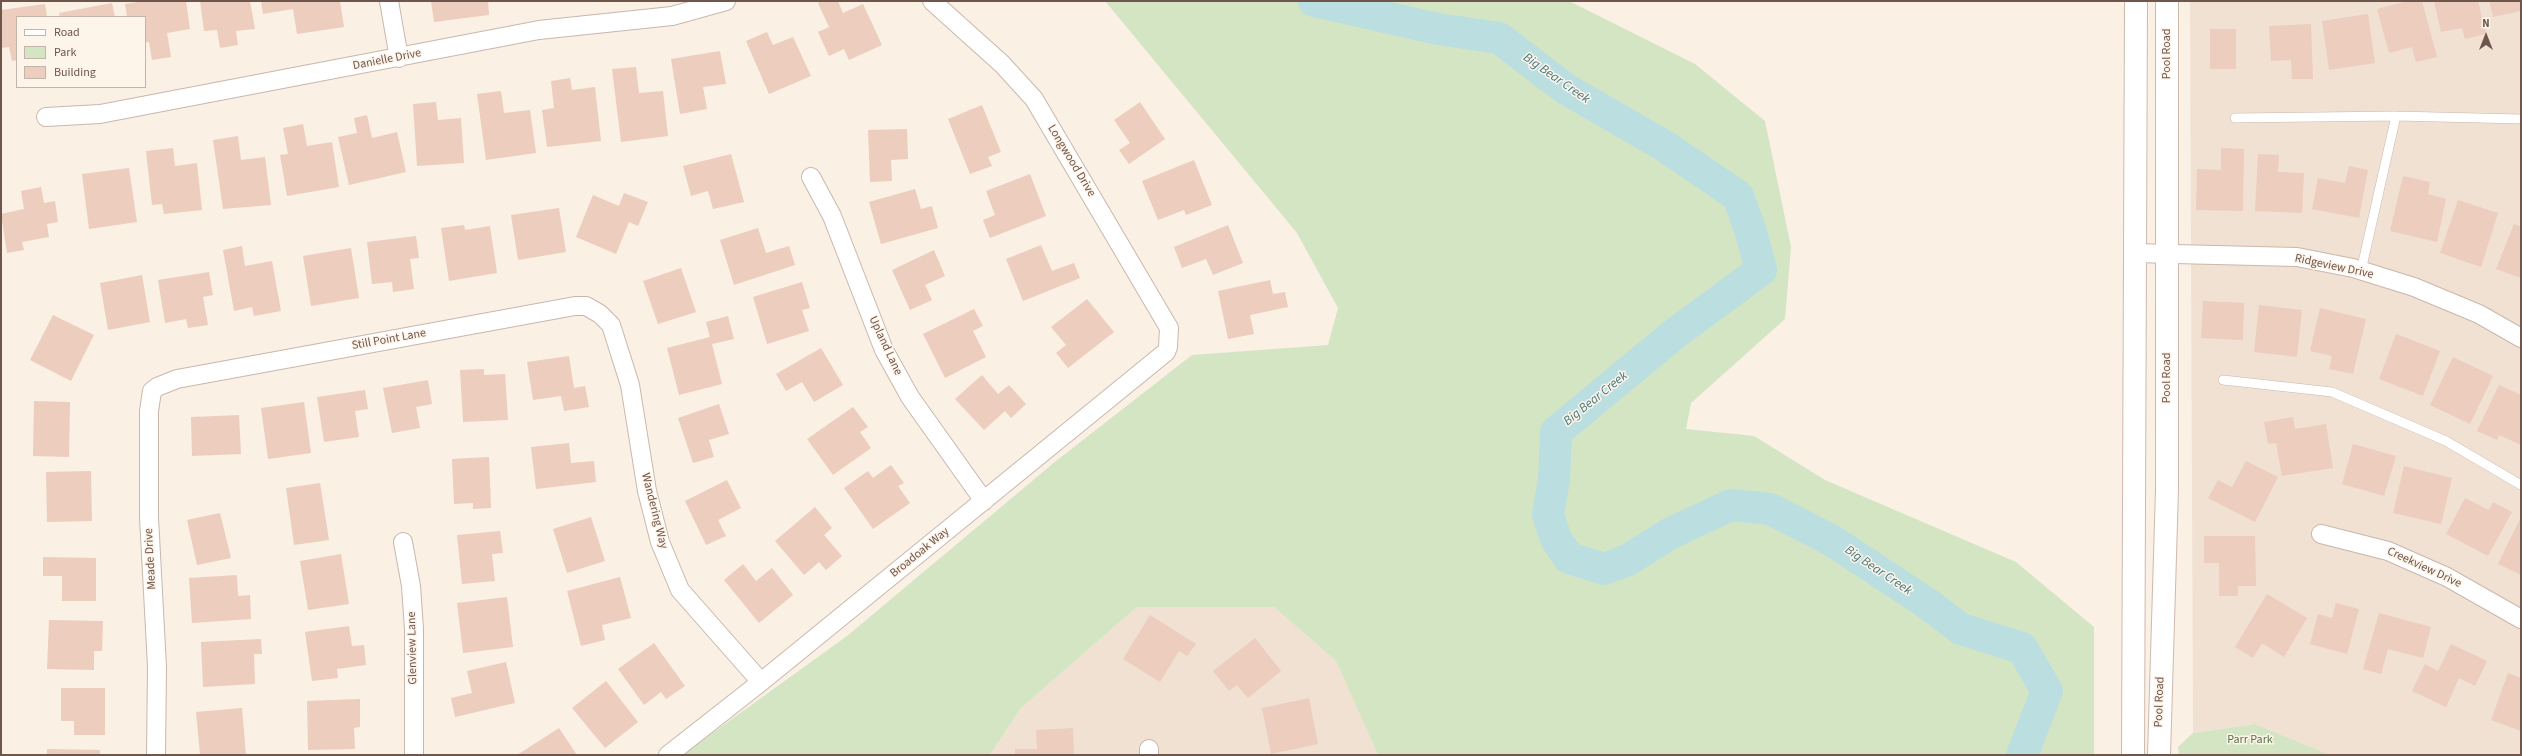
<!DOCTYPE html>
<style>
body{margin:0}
#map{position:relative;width:2522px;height:756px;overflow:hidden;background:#faf0e4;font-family:"Source Sans 3",sans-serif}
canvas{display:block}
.frame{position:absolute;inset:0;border:2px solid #6f564c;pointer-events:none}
.legend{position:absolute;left:16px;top:16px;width:130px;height:72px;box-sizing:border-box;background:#fdf4ea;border:1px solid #c4b5ab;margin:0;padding:5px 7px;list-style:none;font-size:12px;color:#6f564c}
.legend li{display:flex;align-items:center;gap:8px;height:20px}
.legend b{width:20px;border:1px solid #c4b5ab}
.north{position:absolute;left:2466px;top:16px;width:40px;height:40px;-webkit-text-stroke:3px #fdf4ea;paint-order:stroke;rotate:0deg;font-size:11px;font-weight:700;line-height:16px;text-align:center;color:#6f564c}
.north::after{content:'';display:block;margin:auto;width:14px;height:18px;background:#6f564c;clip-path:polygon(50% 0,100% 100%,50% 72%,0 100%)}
</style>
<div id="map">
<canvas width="2522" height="756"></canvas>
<div class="frame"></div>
<ul class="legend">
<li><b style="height:5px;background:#fff"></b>Road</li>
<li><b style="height:11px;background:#d4e5c4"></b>Park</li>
<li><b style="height:11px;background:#eccdbe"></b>Building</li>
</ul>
<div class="north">N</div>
</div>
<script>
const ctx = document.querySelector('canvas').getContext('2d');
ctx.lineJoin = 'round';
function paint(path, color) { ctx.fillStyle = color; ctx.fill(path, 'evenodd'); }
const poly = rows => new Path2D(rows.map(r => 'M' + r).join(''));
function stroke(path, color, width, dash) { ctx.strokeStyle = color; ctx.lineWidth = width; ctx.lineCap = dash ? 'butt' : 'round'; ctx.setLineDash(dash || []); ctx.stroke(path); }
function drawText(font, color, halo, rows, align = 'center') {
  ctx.font = font + ' "Source Sans 3",sans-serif'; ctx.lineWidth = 3; ctx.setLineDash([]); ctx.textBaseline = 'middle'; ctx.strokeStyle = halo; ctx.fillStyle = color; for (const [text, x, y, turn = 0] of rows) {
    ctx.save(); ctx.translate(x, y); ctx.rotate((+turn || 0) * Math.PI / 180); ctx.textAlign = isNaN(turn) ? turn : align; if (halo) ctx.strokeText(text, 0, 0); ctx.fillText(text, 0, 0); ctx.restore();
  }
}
paint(poly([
 [2190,1,2521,1,2521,755,2330,755,2255,724,2193,733],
 [1137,607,1274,607,1336,661,1378,755,990,755,1021,708]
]), '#f0e1d3');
paint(poly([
 [1105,1,1569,1,1695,64,1765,121,1791,247,1785,319,1691,403,1686,429,1754,436,1825,480,2016,562,2094,627,2094,755,1378,755,1336,661,1274,607,1137,607,1021,708,990,755,682,755,847,636,1056,461,1192,355,1328,345,1338,308,1297,233],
 [2255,724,2330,755,2179,755,2178,747,2193,733]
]), '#d4e5c4');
stroke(poly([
 [1314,1,1438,29,1499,38,1566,89,1663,145,1738,196,1750,229,1761,270,1673,335,1556,432,1554,479,1548,515,1556,539,1569,558,1604,569,1628,560,1669,534,1731,505,1770,509,1831,540,1928,604,1961,629,2022,648,2047,691,2022,755]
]), '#bbdee1', 32);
paint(poly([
 [144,1,186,1,190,29,167,33,171,57,152,60,149,42,145,43,145,17,127,17,125,4],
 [200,1,250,1,255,29,236,31,238,45,220,48,217,30,204,31],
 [261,1,340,1,344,27,297,34,293,9,263,14],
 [431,1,488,1,489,15,434,22],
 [822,1,838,1,843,13,863,4,882,45,849,60,844,49,829,56,818,32,829,27,818,3],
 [2408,1,2422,1,2437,57,2416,62,2412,47,2389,53,2377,9],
 [2434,1,2478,1,2486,34,2465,39,2462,28,2441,32],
 [2489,1,2521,1,2521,11,2493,17],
 [112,3,115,17,60,17,59,13],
 [45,4,47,17,17,17,17,60,12,61,9,47,2,48,1,10],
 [2368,14,2375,63,2329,70,2322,21],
 [2311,24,2313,79,2292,79,2291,60,2271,61,2269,26],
 [2210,29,2236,29,2236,69,2210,69],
 [767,32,773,45,793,37,811,76,769,94,746,41],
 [720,51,726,84,703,87,707,109,680,114,671,59],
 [636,67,639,93,663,91,668,136,621,142,612,69],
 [570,78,572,90,595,87,601,141,547,147,542,110,554,108,551,81],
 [501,91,504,113,530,110,536,153,486,160,477,94],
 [436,102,438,120,461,118,464,163,417,166,413,104],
 [1140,102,1165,139,1129,164,1119,150,1130,143,1114,120],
 [982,105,1001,152,988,157,992,166,970,174,948,119],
 [367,115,372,138,397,132,406,172,349,185,338,137,357,133,354,118],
 [303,124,307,146,332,142,339,187,287,196,280,155,288,154,283,128],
 [907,129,908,159,891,160,892,181,870,182,868,130],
 [238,136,241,160,265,157,271,205,223,209,213,140],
 [173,148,175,166,197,163,202,210,164,214,162,204,152,205,146,151],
 [2221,148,2244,149,2243,211,2196,210,2197,169,2221,170],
 [731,154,744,202,713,209,708,191,691,196,683,166],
 [2258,154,2279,155,2278,172,2304,173,2302,213,2255,211],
 [1194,160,1212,205,1186,215,1184,210,1158,220,1142,181],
 [2349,166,2368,170,2359,218,2312,209,2318,178,2345,183],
 [129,168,137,222,89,229,82,174],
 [1030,174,1046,216,990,238,983,220,995,215,986,191],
 [2403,176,2430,182,2428,194,2446,199,2437,242,2390,231],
 [41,187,44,203,55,201,58,222,47,224,49,237,22,242,24,250,7,253,1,214,24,209,21,191],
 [915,189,921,209,932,206,938,228,881,244,869,202],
 [624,193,648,202,638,226,629,222,616,254,576,237,593,195,619,206],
 [2458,200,2498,213,2481,267,2440,253],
 [559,208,566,252,518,260,511,215],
 [2514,224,2521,227,2521,278,2496,269],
 [464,225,465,230,490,226,497,273,449,281,441,228],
 [1228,225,1243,263,1213,275,1206,259,1182,268,1174,247],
 [758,228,766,253,789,246,795,265,734,285,720,240],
 [416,236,419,258,410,259,414,289,393,292,392,282,372,284,367,242],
 [1041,245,1052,271,1074,263,1080,278,1023,301,1006,259],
 [242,246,245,266,272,261,281,311,254,316,252,307,234,311,223,250],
 [351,248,359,298,311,306,303,256],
 [934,250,945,276,925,285,932,300,910,310,892,270],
 [681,268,696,312,658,324,643,281],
 [209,272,213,295,203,297,208,325,188,328,186,319,165,323,158,280],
 [142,275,150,322,108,330,100,283],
 [1270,280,1273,294,1285,292,1288,307,1250,315,1254,334,1228,339,1218,291],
 [802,282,810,308,802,310,809,331,767,344,753,297],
 [1087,299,1114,332,1068,368,1056,353,1066,345,1051,327],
 [2203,301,2244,303,2243,340,2201,338],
 [2259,305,2302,310,2297,357,2254,352],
 [2320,308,2366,319,2353,374,2329,369,2332,356,2310,351],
 [974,309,983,326,973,331,986,357,945,378,923,334],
 [53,315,94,335,71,381,30,360],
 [728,316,734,339,712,344,722,384,679,395,667,348,710,337,706,322],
 [2396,334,2440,351,2423,396,2379,379],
 [821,348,843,385,814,402,802,382,786,391,776,374],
 [569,356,574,388,585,386,589,407,564,411,561,396,533,400,527,362],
 [2453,357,2493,376,2470,424,2430,405],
 [484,369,484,375,505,374,508,420,463,422,460,370],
 [982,375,998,394,1009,385,1026,404,1011,418,1005,411,984,430,955,399],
 [428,380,432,404,416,407,420,428,392,433,383,388],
 [2499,385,2521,395,2521,445,2499,435,2497,440,2477,431],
 [365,390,368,409,355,411,359,437,324,442,317,397],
 [34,401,70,402,69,457,33,456],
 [304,402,311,453,268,459,261,408],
 [719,404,729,434,709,440,714,457,693,463,678,418],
 [853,407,868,427,860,432,871,448,833,475,807,439],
 [239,415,241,454,192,456,191,417],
 [2293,417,2295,429,2326,424,2333,468,2282,476,2276,443,2268,444,2264,422],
 [569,443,571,463,594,461,596,482,536,489,531,447],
 [2353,444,2396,456,2384,496,2342,484],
 [489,457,491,508,473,509,473,503,454,504,452,459],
 [2246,461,2278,477,2255,522,2208,498,2218,480,2232,487],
 [891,465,904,483,898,486,910,503,873,529,844,488,868,471,873,478],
 [2404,466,2452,478,2441,524,2393,513],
 [91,471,92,521,47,522,46,472],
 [727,480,741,508,718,520,726,536,706,545,685,501],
 [320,483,329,540,294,545,286,488],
 [2465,498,2489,510,2493,502,2512,512,2488,556,2446,534],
 [815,507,832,528,824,535,842,556,826,570,819,562,804,575,775,541],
 [220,513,231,558,197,565,187,520],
 [591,517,605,561,567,573,553,529],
 [2520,519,2521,519,2521,575,2498,564],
 [500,531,503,553,492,554,495,581,462,584,457,535],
 [2204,536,2255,536,2256,586,2238,586,2238,596,2219,596,2219,563,2204,563],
 [341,554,349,604,308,610,300,561],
 [43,557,96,558,96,601,62,601,62,576,43,576],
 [743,564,756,581,772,568,793,595,759,623,724,580],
 [237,575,238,596,250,595,251,619,192,623,189,578],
 [620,577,631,618,602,625,605,640,581,646,567,591],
 [2267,594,2307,618,2284,657,2262,643,2253,658,2235,647],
 [507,597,513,647,463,653,457,603],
 [2336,603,2359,609,2347,654,2310,644,2318,614,2332,618],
 [2379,613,2431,627,2423,658,2388,649,2381,674,2363,669],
 [1150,615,1196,644,1187,656,1179,651,1160,682,1123,659],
 [49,620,103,621,102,651,94,651,94,670,47,669],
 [349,626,352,646,364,645,366,665,337,669,338,678,312,681,305,632],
 [1255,638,1281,671,1248,698,1237,685,1229,691,1213,671],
 [261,639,262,654,254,654,255,684,203,687,201,642],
 [654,643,685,686,666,699,661,692,644,705,618,669],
 [2451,644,2487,661,2475,686,2459,678,2446,707,2412,691,2425,664,2438,671],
 [506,662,515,703,455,717,451,698,472,693,467,671],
 [2508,673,2521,678,2521,731,2491,720],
 [606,681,638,722,605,748,572,708],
 [61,688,105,688,105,735,74,735,74,721,61,721],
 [1309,698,1318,744,1271,754,1262,708],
 [360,699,360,727,354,728,355,749,308,750,307,701],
 [242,708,246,755,200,755,196,712],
 [559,728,577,755,517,755],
 [1073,728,1074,755,1015,755,1015,749,1037,749,1036,730],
 [47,749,100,750,100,755,47,755]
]), '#eccdbe');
const lane = poly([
 [2235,118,2396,116,2521,119],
 [2361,271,2396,116],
 [2223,380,2332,392,2446,441,2521,485]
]);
const street = poly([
 [389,1,399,58],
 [46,117,100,114,539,30,672,16,726,1],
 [811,177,832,216,884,350,910,397,984,501],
 [2134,253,2297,257,2353,268,2414,287,2479,314,2521,338],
 [2321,534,2388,551,2447,577,2521,619],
 [403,542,411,586,414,629,414,755],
 [1149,749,1149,755],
 [156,755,157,667,149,517,149,411,152,391,157,387,177,379,575,306,586,306,600,314,611,325,630,385,647,491,660,542,680,590,761,682],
 [668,755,761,682,1166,352,1168,347,1169,328,1034,99,1002,64,932,1]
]);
const secondary = poly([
 [2133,755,2136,1],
 [2159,755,2167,489,2167,1]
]);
stroke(lane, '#c9b7ac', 10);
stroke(street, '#c9b7ac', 20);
stroke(secondary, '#ceb9ac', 24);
stroke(lane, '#fff', 9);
stroke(street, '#fff', 18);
stroke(secondary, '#fff', 22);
drawText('12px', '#6f564c', '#fdf4ea', [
 ["Pool Road",2167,54,-90],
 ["Danielle Drive",387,60,-11],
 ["Longwood Drive",1071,161,59],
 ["Ridgeview Drive",2334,267,12],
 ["Still Point Lane",389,340,-10],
 ["Upland Lane",885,346,65],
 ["Pool Road",2167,378,-90],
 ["Wandering Way",654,511,76],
 ["Broadoak Way",920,553,-39],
 ["Meade Drive",151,559,-93],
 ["Creekview Drive",2424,568,25],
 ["Glenview Lane",413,648,-91],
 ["Pool Road",2160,702,-88]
]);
drawText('12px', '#567446', '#fdf4ea', [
 ["Parr Park",2250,740]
]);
drawText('italic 13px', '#45757a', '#fdf4ea', [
 ["Big Bear Creek",1556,79,35],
 ["Big Bear Creek",1596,399,-39],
 ["Big Bear Creek",1878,571,34]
]);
</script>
